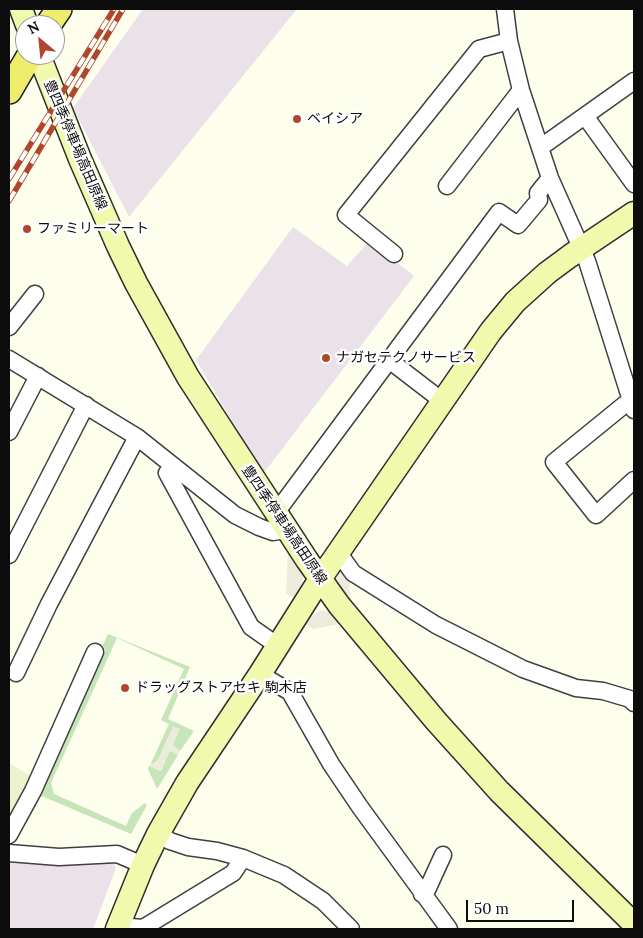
<!DOCTYPE html>
<meta charset="utf-8">
<style>
body{margin:0}
#map{position:relative;width:643px;height:938px;overflow:hidden;background:#fdfeec;font-family:Lora,serif}
canvas{display:block}
.frame{position:absolute;inset:0;border:10px solid #0c0c0c;pointer-events:none}
.north{position:absolute;left:15px;top:15px;width:50px;height:50px;box-sizing:border-box;background:#fff;border:1px solid #9e9e9e;border-radius:50%;rotate:332deg;font-size:14px;font-weight:700;line-height:20px;text-align:center;color:#0c0c0c}
.north::after{content:'';display:block;margin:auto;width:18px;height:22px;background:#b1462e;clip-path:polygon(50% 0,100% 100%,50% 72%,0 100%)}
.scale{position:absolute;left:466px;top:900px;width:108px;height:22px;box-sizing:border-box;border:2px solid #0c0c0c;border-top:0;padding-left:6px;font-size:15px;line-height:18px;white-space:nowrap;color:#0c0c0c;-webkit-text-stroke:4px #fff;paint-order:stroke}
</style>
<div id="map">
<canvas width="643" height="938"></canvas>
<div class="frame"></div>
<div class="north">N</div>
<div class="scale">50 m</div>
</div>
<script>
const ctx = document.querySelector('canvas').getContext('2d');
ctx.lineJoin = 'round';
function paint(path, color) { ctx.fillStyle = color; ctx.fill(path, 'evenodd'); }
const poly = rows => new Path2D(rows.map(r => 'M' + r).join(''));
function stroke(path, color, width, dash) { ctx.strokeStyle = color; ctx.lineWidth = width; ctx.lineCap = dash ? 'butt' : 'round'; ctx.setLineDash(dash || []); ctx.stroke(path); }
function drawText(font, color, halo, rows, align = 'center') {
  ctx.font = font + ' Lora,"Noto Sans JP",serif'; ctx.lineWidth = 5; ctx.setLineDash([]); ctx.textBaseline = 'middle'; ctx.strokeStyle = halo; ctx.fillStyle = color; for (const [text, x, y, turn = 0] of rows) {
    ctx.save(); ctx.translate(x, y); ctx.rotate((+turn || 0) * Math.PI / 180); ctx.textAlign = isNaN(turn) ? turn : align; if (halo) ctx.strokeText(text, 0, 0); ctx.fillText(text, 0, 0); ctx.restore();
  }
}
paint(poly([
 [143,9,297,9,129,217,73,108],
 [293,227,347,266,370,240,414,276,263,474,196,360],
 [9,858,111,859,116,868,93,929,9,929]
]), '#eae1e9');
paint(poly([
 [9,763,31,776,9,822]
]), '#ecf2ce');
paint(poly([
 [108,634,190,667,168,719,194,731,180,751,173,745,154,764,151,763,169,724,161,720,184,669,117,638,51,783,54,794,126,826,132,813,145,803,147,805,131,834,37,794,95,666,100,663,106,650,102,647],
 [172,751,178,755,157,789,148,769,149,766,161,771,169,752]
]), '#c6e5b9');
paint(poly([
 [291,550,304,574,301,587,294,598,286,593,288,552],
 [342,568,353,575,349,588,351,599,347,601,337,585,336,580],
 [321,610,333,613,343,622,340,624,313,629,304,624,311,617],
 [173,726,180,729,173,745,180,751,178,755,172,751,169,752,161,771,149,766,151,763,156,764]
]), '#ececdc');
const street = poly([
 [505,9,509,41,521,90,550,178,587,261,634,410],
 [585,116,634,184],
 [541,147,634,81],
 [447,186,521,90],
 [394,254,346,215,479,49,509,41],
 [9,327,35,294],
 [9,359,137,437],
 [389,360,441,400],
 [632,402,624,405,554,462,596,515,634,480],
 [9,432,38,376],
 [173,466,167,473,251,627,278,646],
 [274,511,281,506,499,212,518,225,539,200,538,193,550,178],
 [9,555,86,405],
 [337,555,343,559,353,573,436,625,523,669,576,688,603,691,630,699,634,703],
 [16,673,49,604,137,437,235,515,259,527,273,532,279,531,285,527],
 [260,674,290,692,331,764,360,807,449,929],
 [158,834,170,841,188,847,217,851,243,858,284,875,323,901,351,929],
 [9,835,33,791,95,652],
 [9,853,59,857,117,854,143,865],
 [422,894,427,890,443,855],
 [119,926,143,928,233,873,243,858]
]);
const secondary = poly([
 [21,9,27,25],
 [39,55,80,159,118,246,136,283,188,377,307,560,339,605,436,721,499,791,634,924],
 [117,929,143,865,158,834,187,783,260,674,320,579,491,331,515,302,547,273,570,256,634,213]
]);
const primary = poly([
 [48,25,59,9],
 [9,91,30,55]
]);
stroke(street, '#3f3f3f', 19);
stroke(secondary, '#2e2e2e', 25);
stroke(primary, '#1d1d1d', 28);
stroke(street, '#fff', 16);
stroke(secondary, '#f0f9ac', 22);
stroke(primary, '#eeed6b', 25);
const rail = poly([
 [9,179,114,9],
 [9,201,123,9]
]);
stroke(rail, '#b1462e', 5.5);
stroke(rail, '#fff', 4, [11]);
for (const [x, y, r, color] of [
 [297,119,5,"#b1462e"],
 [27,229,5,"#b1462e"],
 [326,358,5,"#b1462e"],
 [125,688,5,"#b1462e"]
]) { const dot = new Path2D(); dot.arc(x, y, r, 0, 2 * Math.PI); ctx.fillStyle = color; ctx.fill(dot); stroke(dot, '#fff', 2); }
drawText('14px', '#0c0c0c', '#fff', [
 ["ベイシア",307,119],
 ["ファミリーマート",37,229],
 ["ナガセテクノサービス",336,358],
 ["ドラッグストアセキ 駒木店",135,688]
], 'left');
drawText('14px', '#0c0c0c', '#fff', [
 ["豊四季停車場高田原線",75,145,67],
 ["豊四季停車場高田原線",284,525,56]
]);
</script>
